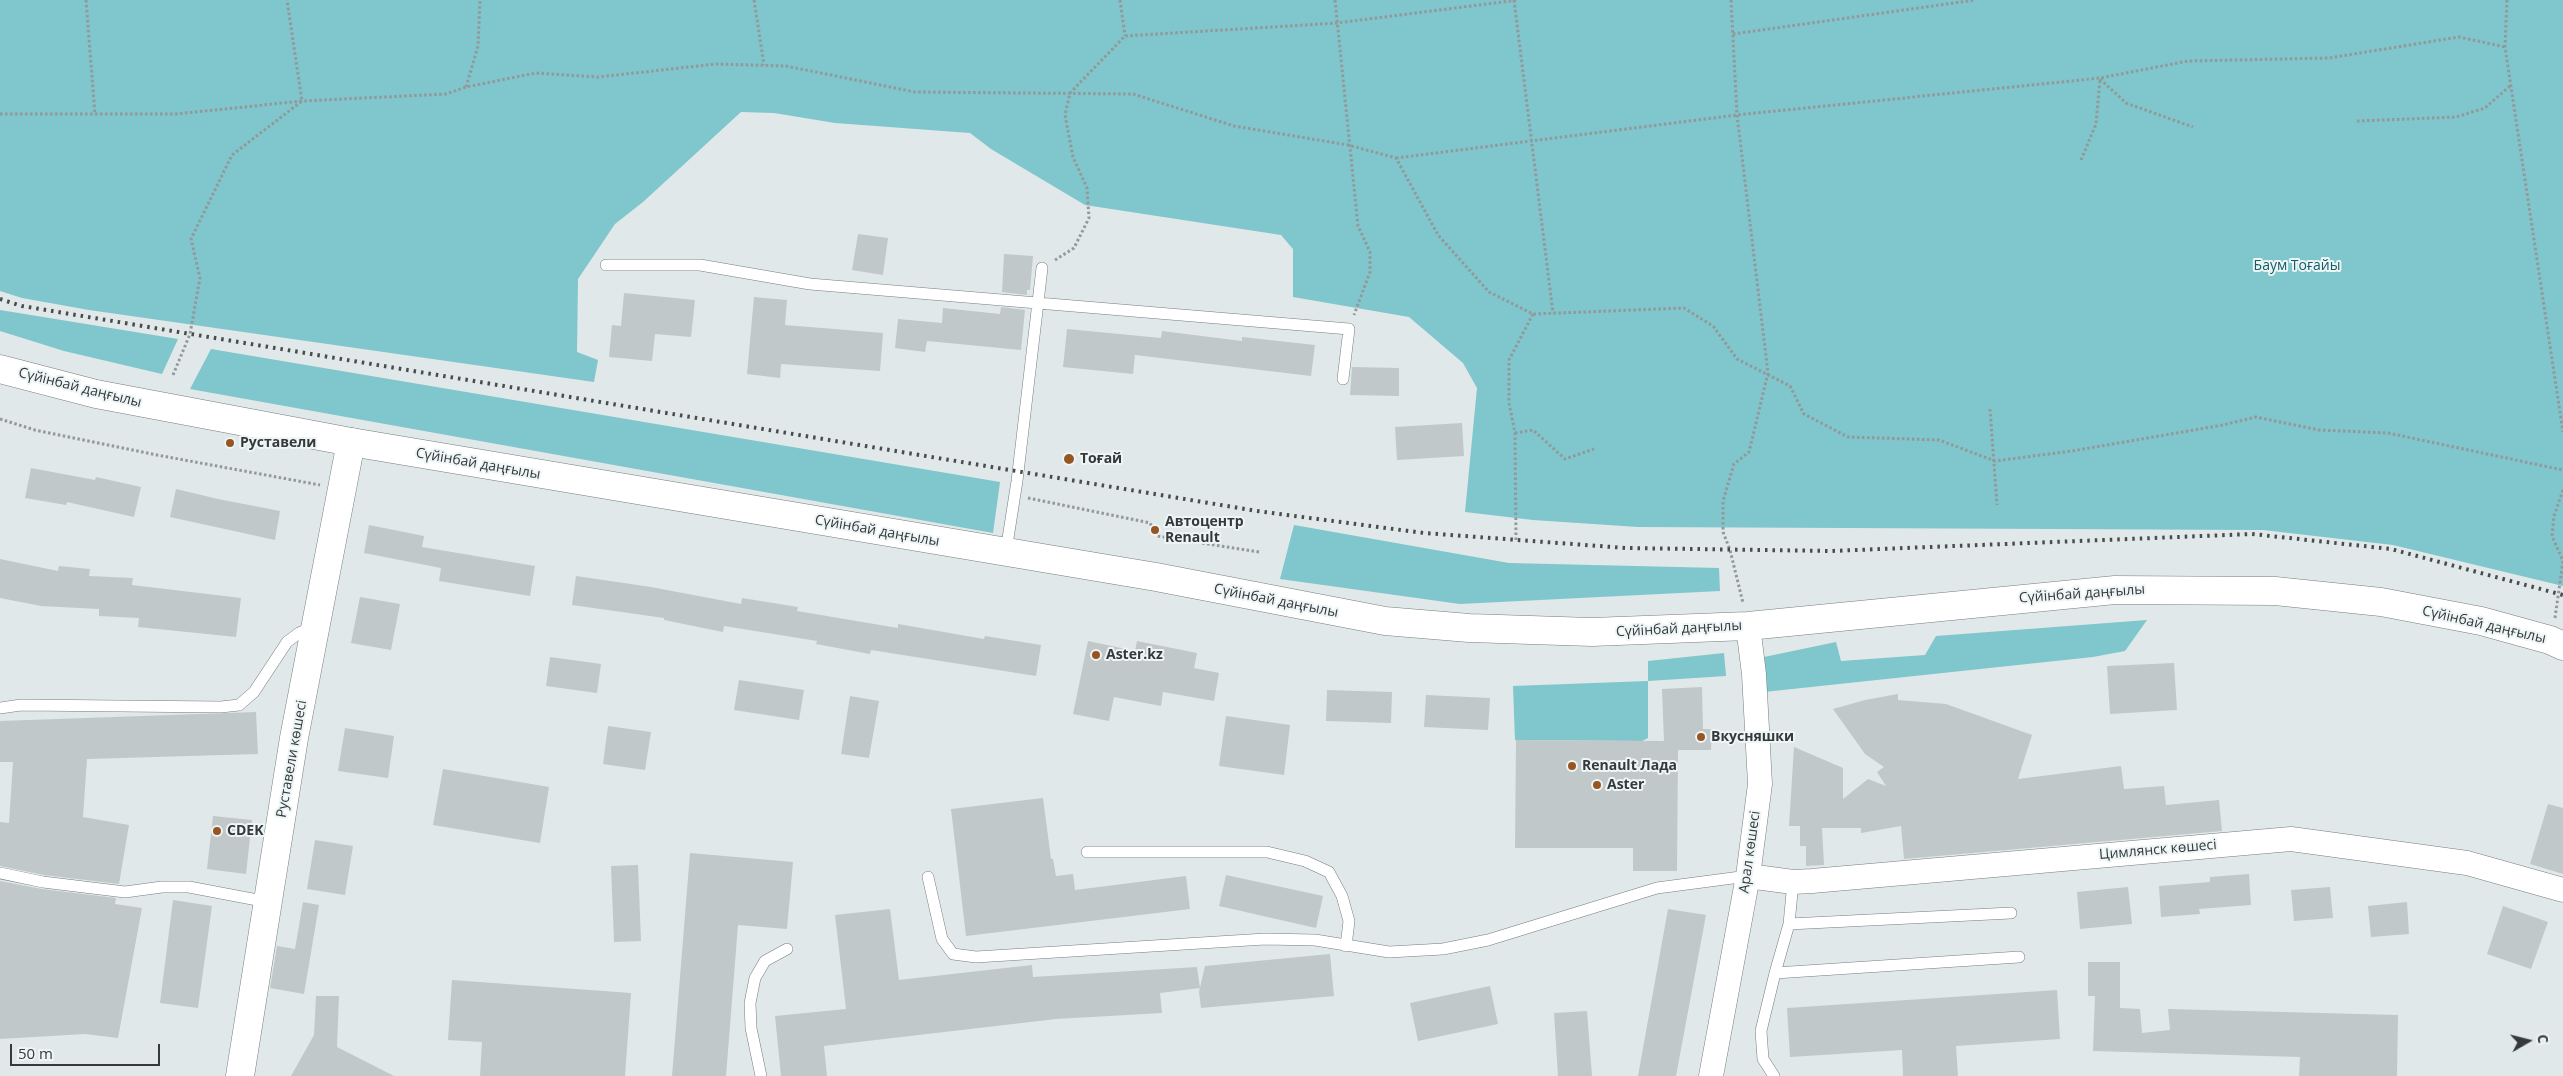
<!DOCTYPE html>
<meta charset="utf-8">
<style>
body{margin:0}
#map{position:relative;width:2563px;height:1076px;overflow:hidden;background:#e0e8e9;font-family:"Open Sans",sans-serif}
canvas{display:block}
.north{position:absolute;left:2503px;top:1016px;width:50px;height:50px;-webkit-text-stroke:4px #edf5f6;paint-order:stroke;rotate:82deg;font-size:14px;font-weight:700;line-height:20px;text-align:center;color:#36393a}
.north::after{content:'';display:block;margin:auto;width:18px;height:22px;background:#36393a;clip-path:polygon(50% 0,100% 100%,50% 72%,0 100%)}
.scale{position:absolute;left:10px;top:1044px;width:150px;height:22px;box-sizing:border-box;border:2px solid #36393a;border-top:0;padding-left:6px;font-size:15px;line-height:18px;white-space:nowrap;color:#36393a;-webkit-text-stroke:4px #edf5f6;paint-order:stroke}
</style>
<div id="map">
<canvas width="2563" height="1076"></canvas>
<div class="north">С</div>
<div class="scale">50 m</div>
</div>
<script>
const ctx = document.querySelector('canvas').getContext('2d');
ctx.lineJoin = 'round';
function paint(path, color) { ctx.fillStyle = color; ctx.fill(path, 'evenodd'); }
const poly = rows => new Path2D(rows.map(r => 'M' + r).join(''));
function stroke(path, color, width, dash) { ctx.strokeStyle = color; ctx.lineWidth = width; ctx.lineCap = dash ? 'butt' : 'round'; ctx.setLineDash(dash || []); ctx.stroke(path); }
function drawText(font, color, halo, rows, align = 'center') {
  ctx.font = font + ' "Open Sans",sans-serif'; ctx.lineWidth = 4; ctx.setLineDash([]); ctx.textBaseline = 'middle'; ctx.strokeStyle = halo; ctx.fillStyle = color; for (const [text, x, y, turn = 0] of rows) {
    ctx.save(); ctx.translate(x, y); ctx.rotate((+turn || 0) * Math.PI / 180); ctx.textAlign = isNaN(turn) ? turn : align; if (halo) ctx.strokeText(text, 0, 0); ctx.fillText(text, 0, 0); ctx.restore();
  }
}
paint(poly([
 [0,0,2563,0,2563,586,2393,545,2263,530,1638,527,1533,520,1465,512,1477,388,1463,363,1409,317,1293,297,1293,249,1281,235,1085,205,991,149,970,133,835,123,774,113,741,112,643,202,615,224,578,279,577,352,598,360,594,382,89,310,22,298,0,291],
 [0,310,178,339,162,374,64,351,0,331],
 [211,349,1000,482,993,533,190,389],
 [1294,525,1509,563,1719,568,1720,591,1460,604,1280,579],
 [2147,620,2125,651,2093,657,1764,692,1764,657,1836,642,1841,661,1925,655,1936,636],
 [1724,653,1726,676,1648,681,1648,738,1642,741,1515,740,1513,686,1648,681,1648,661]
]), '#7fc6cd');
paint(poly([
 [858,234,888,238,883,275,852,270],
 [1004,254,1033,256,1030,290,1027,290,1027,295,1002,292],
 [624,293,695,300,691,337,655,334,652,361,609,357,612,325,621,326],
 [754,297,787,300,785,325,883,333,880,371,781,364,780,378,747,374],
 [1001,307,1025,310,1021,350,927,341,925,352,895,348,898,319,942,323,943,308,1000,314],
 [1067,329,1161,338,1162,331,1242,341,1242,337,1315,345,1311,376,1135,355,1133,374,1063,367],
 [1352,367,1399,368,1399,396,1350,395],
 [1462,423,1464,456,1397,460,1395,427],
 [31,468,95,480,96,477,141,487,134,517,67,502,66,505,25,498],
 [176,489,218,499,280,511,275,540,170,517],
 [369,525,424,536,422,547,535,566,530,596,439,581,441,568,364,553],
 [0,559,58,571,59,566,90,569,89,576,133,578,132,585,241,598,236,637,138,627,139,618,99,616,99,609,41,606,0,598],
 [576,576,651,587,741,604,742,598,798,607,797,611,898,628,898,624,984,639,985,636,1041,645,1036,676,871,650,870,654,816,644,817,641,724,626,723,632,664,620,664,618,572,605],
 [360,597,400,604,391,650,351,643],
 [1088,641,1135,651,1137,641,1197,653,1194,668,1219,673,1214,701,1163,692,1161,706,1114,697,1109,721,1073,714],
 [550,657,601,664,597,693,546,686],
 [2174,663,2177,710,2110,714,2107,666],
 [739,680,804,690,799,720,734,710],
 [1702,687,1703,729,1712,729,1711,750,1678,750,1677,871,1633,871,1633,848,1515,848,1516,740,1664,741,1662,689],
 [1327,690,1392,692,1391,723,1326,721],
 [1898,694,1898,700,1946,704,2032,735,2018,779,2121,766,2124,789,2164,786,2166,805,2219,800,2222,831,1904,859,1901,826,1861,833,1861,828,1822,828,1824,865,1806,866,1806,846,1800,846,1800,826,1789,826,1794,747,1843,768,1843,799,1868,779,1886,786,1877,772,1884,767,1865,754,1833,709,1865,700],
 [1426,695,1490,698,1488,730,1424,727],
 [850,696,879,701,869,758,841,754],
 [256,712,258,754,87,759,83,817,129,825,119,884,44,875,0,866,0,822,9,823,13,762,0,762,0,721],
 [1226,716,1290,725,1284,775,1219,766],
 [608,726,651,732,645,770,603,764],
 [345,728,394,736,388,778,338,771],
 [443,769,549,787,540,843,433,825],
 [1043,798,1051,859,1053,859,1056,876,1073,874,1075,890,1186,876,1190,909,966,936,951,809],
 [2548,804,2563,808,2563,874,2530,864],
 [213,816,252,820,246,874,207,869],
 [315,840,353,846,345,895,307,889],
 [690,853,793,862,787,929,738,925,726,1076,672,1076],
 [638,865,641,941,614,942,611,866],
 [2249,874,2251,905,2199,909,2200,914,2161,917,2159,886,2210,882,2210,877],
 [1226,875,1323,896,1316,928,1219,906],
 [0,881,42,889,116,898,115,904,142,908,118,1038,85,1034,0,1039],
 [2128,887,2132,924,2080,929,2077,892],
 [2330,887,2333,918,2294,921,2291,890],
 [173,900,212,906,198,1008,160,1003],
 [303,902,319,905,304,994,270,988,277,946,295,949],
 [2407,902,2409,934,2371,937,2368,906],
 [2503,906,2548,922,2531,969,2487,954],
 [890,909,899,980,1032,965,1033,977,1197,967,1200,988,1160,993,1162,1013,1056,1019,824,1046,827,1076,781,1076,775,1016,846,1009,835,915],
 [1668,909,1706,915,1676,1076,1638,1076],
 [1330,954,1334,996,1201,1008,1199,992,1205,966],
 [2088,962,2120,962,2120,1008,2140,1009,2142,1033,2170,1030,2168,1009,2398,1015,2397,1076,2299,1076,2300,1057,2093,1051,2095,996,2088,996],
 [452,980,631,993,625,1076,480,1076,482,1042,448,1040],
 [1490,986,1498,1024,1418,1041,1410,1003],
 [2057,990,2060,1039,1956,1046,1958,1076,1903,1076,1902,1050,1790,1057,1787,1008],
 [316,996,339,996,337,1047,394,1076,291,1076,314,1035],
 [1587,1011,1592,1076,1558,1076,1554,1013]
]), '#c0c8c9');
const lane = poly([
 [606,265,700,265,810,284,1349,329,1343,379],
 [1006,551,1017,481,1042,268],
 [0,708,21,705,221,707,239,705,254,692,287,642,299,633,315,626],
 [1087,852,1267,852,1305,861,1329,872,1342,896,1349,921,1346,946],
 [0,873,43,882,125,892,162,887,189,887,268,902],
 [928,877,942,939,953,954,976,957,1265,939,1315,940,1389,952,1443,949,1488,940,1657,888,1748,876],
 [1793,882,1789,924,1775,973,2019,957],
 [1789,924,2011,913],
 [761,1076,751,1028,750,1003,755,978,765,961,787,949],
 [1774,1076,1763,1059,1761,1031,1775,973]
]);
const street = poly([
 [1748,876,1793,882,1812,881,2291,839,2467,863,2563,890],
 [1711,1076,1748,876,1760,784,1754,674,1748,626]
]);
const secondary = poly([
 [240,1076,294,738,351,442]
]);
const primary = poly([
 [0,369,96,394,351,442,1156,577,1385,621,1469,628,1592,632,1748,626,2115,590,2275,591,2381,602,2481,621,2550,640,2563,646]
]);
stroke(lane, '#767d7e', 12);
stroke(street, '#767d7e', 25);
stroke(secondary, '#767d7e', 29);
stroke(primary, '#767d7e', 29);
stroke(poly([
 [86,0,95,115],
 [754,0,764,65],
 [1120,0,1125,36],
 [1335,0,1358,226,1370,252,1370,272,1354,315],
 [1514,0,1553,313],
 [1731,0,1737,115,1768,373,1749,452,1734,464,1723,501,1723,532,1730,550,1743,603],
 [2507,0,2505,47,2563,432],
 [1733,34,1975,0],
 [2100,79,2126,103,2193,127],
 [466,87,478,46,480,0],
 [0,114,176,114,302,101,446,94,466,87,536,73,598,77,716,64,786,66,915,92,1133,94,1234,126,1348,145,1396,158,1438,235,1489,292,1533,314,1684,308,1713,326,1737,359,1790,386,1804,414,1848,437,1939,440,1995,461,2072,451,2223,425,2256,417,2319,430,2388,433,2563,470],
 [2357,121,2456,117,2485,108,2510,86],
 [1396,158,1737,115,2100,78,2188,61,2329,58,2459,37,2505,47],
 [2081,160,2096,124,2100,79],
 [1055,260,1074,248,1089,218,1087,188,1073,157,1065,115,1070,93,1125,36,1337,23,1518,0],
 [173,375,190,334,200,278,191,239,232,155,302,101,287,0],
 [1990,409,1997,505],
 [0,419,35,430,157,455,320,485],
 [1515,433,1533,430,1565,459,1594,449],
 [1028,498,1150,523,1157,536,1259,552],
 [1516,540,1515,433,1509,403,1509,360,1533,314],
 [2555,618,2563,561,2552,536,2554,516,2563,490]
]), '#939899', 3, [2.5, 2.5]);
stroke(lane, '#fff', 11);
stroke(street, '#fff', 24);
stroke(secondary, '#fff', 28);
stroke(primary, '#fff', 28);
stroke(poly([
 [0,299,22,306,1257,511,1424,533,1626,548,1831,551,2252,534,2391,549,2563,595]
]), '#494c4d', 4, [2.5, 5]);
for (const [x, y, r, color] of [
 [230,443,5,"#975523"],
 [1069,459,6,"#975523"],
 [1155,530,5,"#975523"],
 [1096,655,5,"#975523"],
 [1701,737,5,"#975523"],
 [1572,766,5,"#975523"],
 [1597,785,5,"#975523"],
 [217,831,5,"#975523"]
]) { const dot = new Path2D(); dot.arc(x, y, r, 0, 2 * Math.PI); ctx.fillStyle = color; ctx.fill(dot); stroke(dot, '#edf5f6', 2); }
drawText('14px', '#145d64', '#edf5f6', [
 ["Баум Тоғайы",2297,266]
]);
drawText('14px', '#36393a', '#edf5f6', [
 ["Сүйінбай даңғылы",80,388,14],
 ["Сүйінбай даңғылы",478,464,10],
 ["Сүйінбай даңғылы",877,531,10],
 ["Сүйінбай даңғылы",2082,594,-4],
 ["Сүйінбай даңғылы",1276,601,11],
 ["Сүйінбай даңғылы",2484,625,13],
 ["Сүйінбай даңғылы",1679,629,-3],
 ["Руставели көшесі",292,759,-80],
 ["Цимлянск көшесі",2158,850,-5],
 ["Арал көшесі",1750,852,-82]
]);
drawText('bold 14px', '#36393a', '#edf5f6', [
 ["Руставели",240,443],
 ["Тоғай",1080,459],
 ["Автоцентр",1165,522],
 ["Renault",1165,538],
 ["Aster.kz",1106,655],
 ["Вкусняшки",1711,737],
 ["Renault Лада",1582,766],
 ["Aster",1607,785],
 ["CDEK",227,831]
], 'left');
</script>
